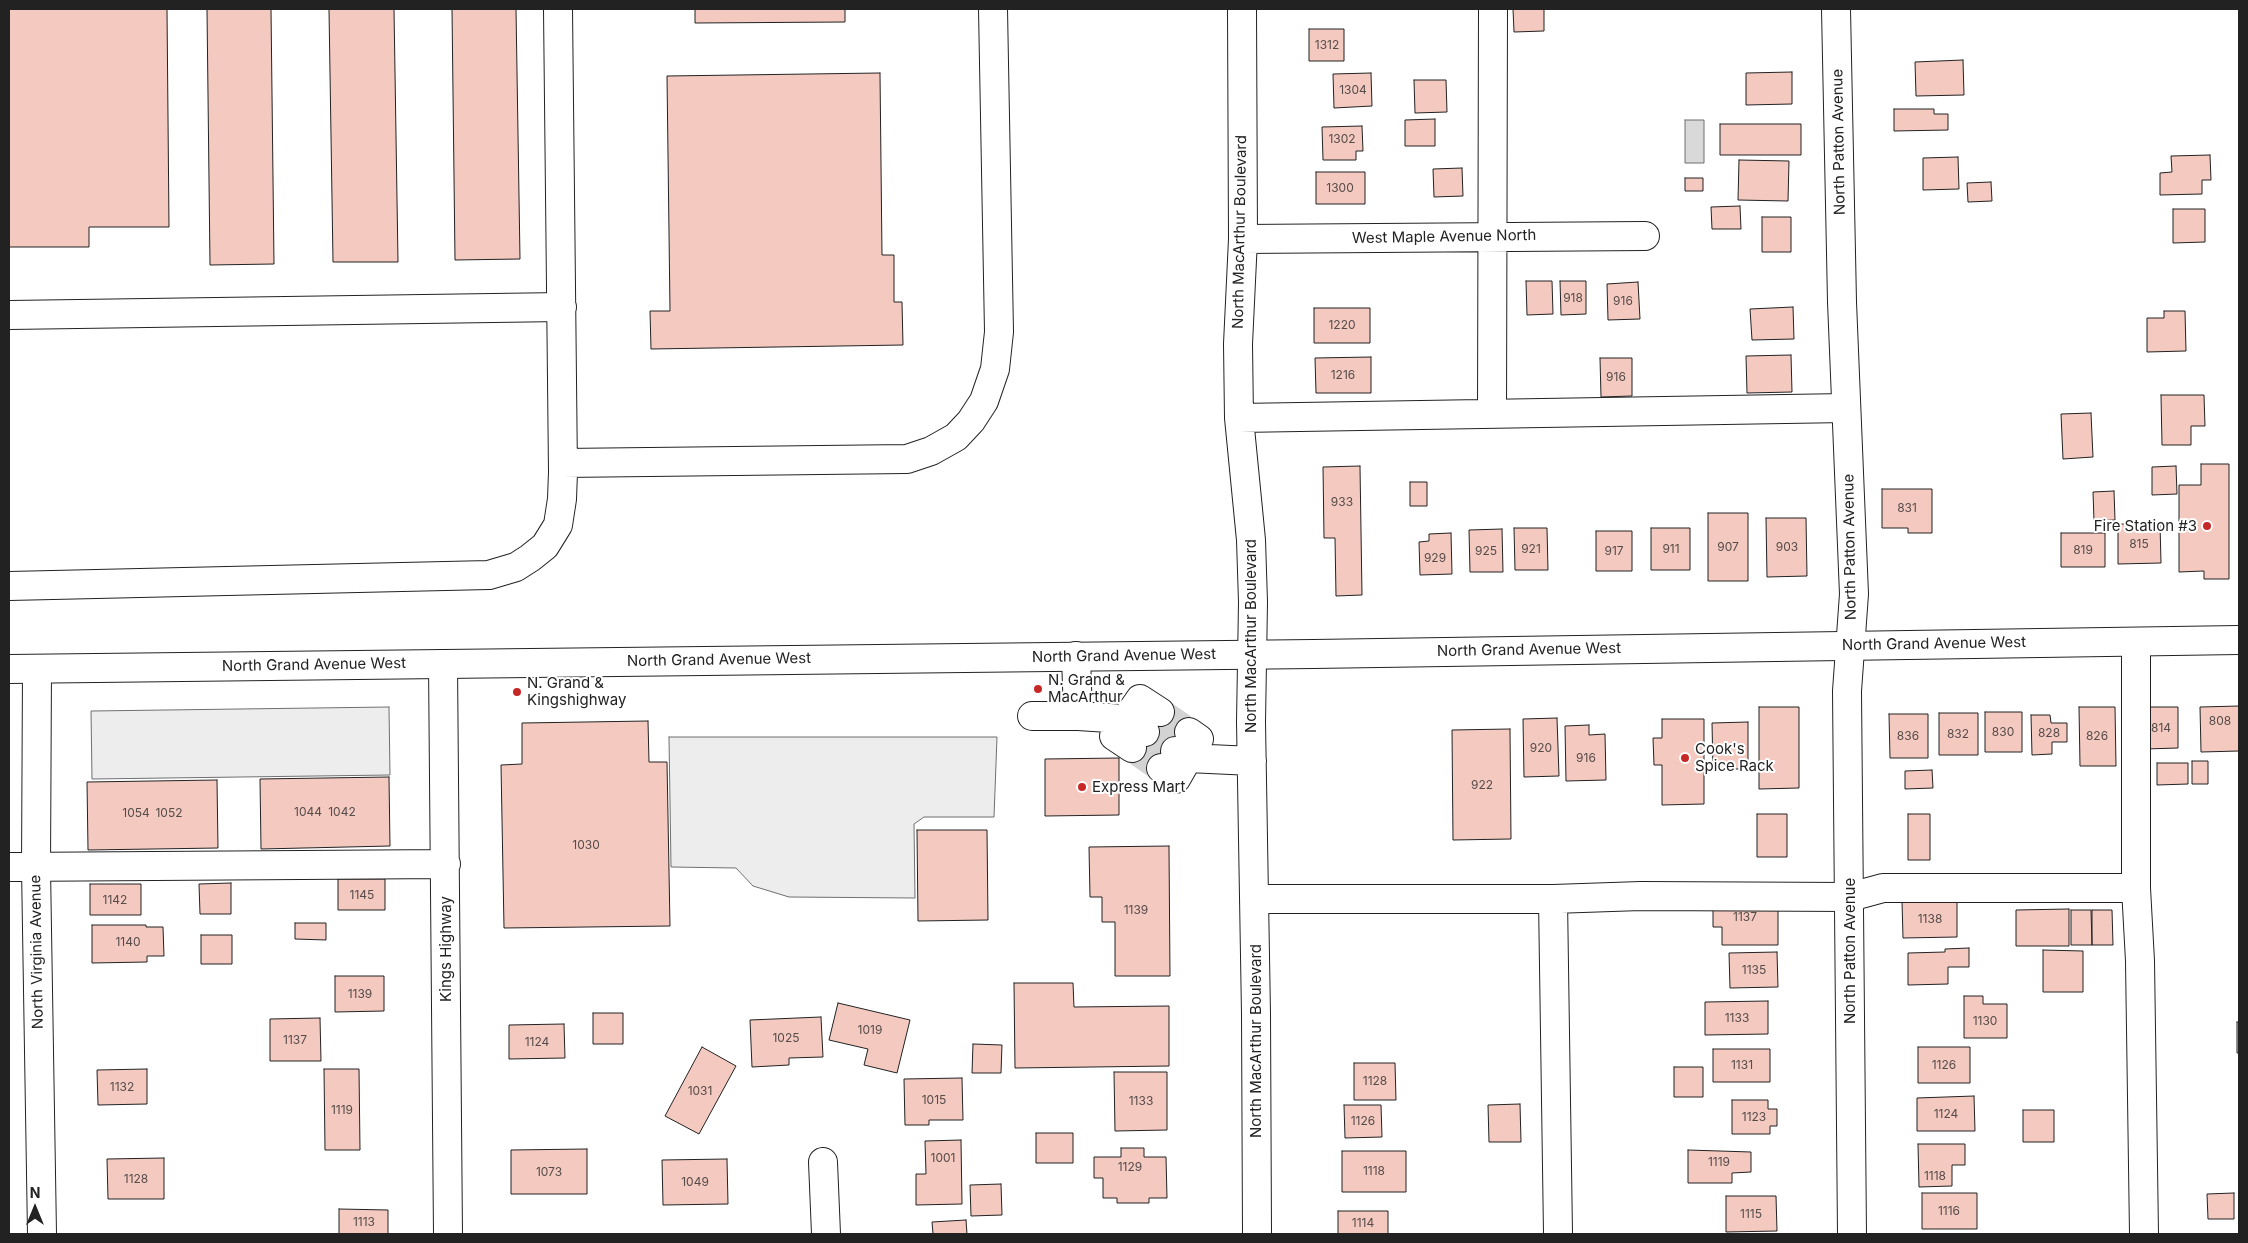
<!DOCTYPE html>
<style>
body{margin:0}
#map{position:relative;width:2248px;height:1243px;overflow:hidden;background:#fff;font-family:Inter,sans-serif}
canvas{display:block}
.frame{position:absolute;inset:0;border:10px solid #222;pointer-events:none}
.north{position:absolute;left:10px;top:1183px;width:50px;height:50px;-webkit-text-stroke:4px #fff;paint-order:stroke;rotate:0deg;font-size:14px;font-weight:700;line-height:20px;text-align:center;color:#222}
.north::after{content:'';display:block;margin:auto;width:18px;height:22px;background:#222;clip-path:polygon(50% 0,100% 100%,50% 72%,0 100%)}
</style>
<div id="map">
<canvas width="2248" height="1243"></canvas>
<div class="frame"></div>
<div class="north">N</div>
</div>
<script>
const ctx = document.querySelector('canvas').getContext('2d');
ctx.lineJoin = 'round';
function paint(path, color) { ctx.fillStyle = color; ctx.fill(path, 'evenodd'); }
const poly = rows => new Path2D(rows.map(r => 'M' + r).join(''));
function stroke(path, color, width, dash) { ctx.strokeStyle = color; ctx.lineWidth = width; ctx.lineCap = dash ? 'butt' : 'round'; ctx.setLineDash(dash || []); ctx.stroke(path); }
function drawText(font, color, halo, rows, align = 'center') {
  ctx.font = font + ' Inter,sans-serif'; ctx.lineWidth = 4; ctx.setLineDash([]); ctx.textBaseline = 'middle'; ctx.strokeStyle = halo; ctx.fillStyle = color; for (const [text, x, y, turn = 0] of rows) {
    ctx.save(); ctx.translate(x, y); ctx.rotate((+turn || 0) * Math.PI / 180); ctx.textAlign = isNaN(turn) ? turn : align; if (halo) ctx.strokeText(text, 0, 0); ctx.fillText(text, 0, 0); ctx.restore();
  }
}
const parking = poly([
 [389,707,390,775,92,779,91,711,389,707],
 [669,737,997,737,994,817,924,817,914,824,915,898,789,897,753,886,736,868,671,867,669,737]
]);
paint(parking, '#ededed');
stroke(parking, '#6f6f6f', 1);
const water = poly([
 [1685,120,1704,120,1704,163,1685,163,1685,120]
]);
paint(water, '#d9d9d9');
stroke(water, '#6f6f6f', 1);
const building = poly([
 [9,9,167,9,169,227,89,227,89,247,9,247,9,9],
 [207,9,271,9,274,264,210,265,207,9],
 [329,9,394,9,398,262,333,262,329,9],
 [452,9,516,9,520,259,455,260,452,9],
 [695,9,845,9,845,22,695,23,695,9],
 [1513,9,1544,9,1544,31,1514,32,1513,9],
 [1309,29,1344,29,1344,61,1309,61,1309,29],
 [1963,60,1964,95,1916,96,1915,62,1963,60],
 [1792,72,1792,104,1746,105,1746,73,1792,72],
 [880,73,882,255,894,255,894,302,902,302,903,345,651,349,650,311,670,311,667,76,880,73],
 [1371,73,1372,106,1334,108,1333,74,1371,73],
 [1414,80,1446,80,1447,112,1415,113,1414,80],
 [1894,109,1934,109,1934,114,1948,114,1948,130,1894,131,1894,109],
 [1435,119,1435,146,1405,146,1405,120,1435,119],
 [1720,124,1801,124,1801,155,1720,155,1720,124],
 [1362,126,1363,151,1356,151,1356,160,1323,160,1322,127,1362,126],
 [2210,155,2211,180,2202,180,2202,194,2160,195,2160,173,2172,172,2171,156,2210,155],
 [1958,157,1959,189,1923,190,1923,158,1958,157],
 [1739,160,1789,161,1788,201,1738,200,1739,160],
 [1462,168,1463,196,1434,197,1433,169,1462,168],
 [1316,172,1365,172,1365,204,1316,204,1316,172],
 [1685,178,1703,178,1703,191,1685,191,1685,178],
 [1991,182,1992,201,1968,202,1967,183,1991,182],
 [1740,206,1741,229,1712,229,1711,207,1740,206],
 [2173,209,2205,209,2205,242,2173,243,2173,209],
 [1762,217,1791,217,1791,252,1762,252,1762,217],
 [1526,281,1552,281,1553,314,1527,315,1526,281],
 [1560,281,1586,281,1586,314,1561,315,1560,281],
 [1638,282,1640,319,1608,320,1607,284,1638,282],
 [1793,307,1794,339,1752,340,1750,309,1793,307],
 [1314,308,1370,308,1370,343,1314,343,1314,308],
 [2164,311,2185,311,2186,351,2147,352,2147,318,2164,318,2164,311],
 [1791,355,1792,392,1747,393,1746,356,1791,355],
 [1371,357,1371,393,1316,393,1315,358,1371,357],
 [1600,358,1632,358,1632,396,1601,397,1600,358],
 [2161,395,2204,395,2205,426,2191,426,2191,445,2162,445,2161,395],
 [2091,413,2093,457,2063,459,2061,414,2091,413],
 [2201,464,2229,464,2229,579,2204,579,2204,571,2179,572,2179,485,2201,485,2201,464],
 [1360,466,1362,595,1336,596,1335,538,1324,538,1323,467,1360,466],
 [2176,466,2177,494,2152,495,2152,467,2176,466],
 [1410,482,1427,482,1427,506,1410,506,1410,482],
 [1882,489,1932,489,1932,533,1908,533,1908,528,1882,528,1882,489],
 [2114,491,2115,520,2094,521,2093,492,2114,491],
 [1708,513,1748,513,1748,581,1708,581,1708,513],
 [1766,518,1806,518,1807,576,1767,577,1766,518],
 [2118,524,2160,524,2161,563,2118,564,2118,524],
 [1514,528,1547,528,1548,570,1515,570,1514,528],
 [1651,528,1690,528,1690,570,1651,570,1651,528],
 [1502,529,1503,572,1470,572,1469,530,1502,529],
 [1596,531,1632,531,1632,571,1596,571,1596,531],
 [1451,533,1452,574,1420,575,1419,542,1429,541,1429,534,1451,533],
 [2061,533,2105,533,2105,567,2061,567,2061,533],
 [2239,706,2239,751,2201,752,2200,707,2239,706],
 [1165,707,1192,728,1155,776,1128,754,1165,707],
 [1759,707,1799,707,1799,788,1759,789,1759,707],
 [2079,707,2115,707,2116,766,2080,766,2079,707],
 [2145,707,2178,707,2178,748,2145,749,2145,707],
 [1985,712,2022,712,2022,752,1985,752,1985,712],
 [1939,713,1978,713,1978,755,1939,755,1939,713],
 [1889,714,1928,714,1928,758,1890,758,1889,714],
 [2031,715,2050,715,2051,723,2067,723,2067,742,2052,742,2052,754,2032,755,2031,715],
 [1557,718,1559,776,1524,777,1523,719,1557,718],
 [1662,719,1704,719,1704,804,1662,805,1662,765,1654,765,1653,738,1662,738,1662,719],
 [648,721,649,762,667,762,670,926,504,928,501,765,522,764,522,723,648,721],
 [1748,722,1748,769,1713,769,1712,723,1748,722],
 [1589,725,1589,735,1605,734,1606,780,1566,781,1565,726,1589,725],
 [1510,729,1511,839,1453,840,1452,730,1510,729],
 [1119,758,1119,815,1045,816,1045,759,1119,758],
 [2192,761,2208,761,2208,784,2192,784,2192,761],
 [2157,763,2188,763,2188,784,2157,785,2157,763],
 [1932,770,1933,788,1905,789,1905,771,1932,770],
 [389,777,390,846,261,849,260,779,389,777],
 [217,780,218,848,88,850,87,782,217,780],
 [1757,814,1787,814,1787,857,1757,857,1757,814],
 [1908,814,1930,814,1930,860,1908,860,1908,814],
 [917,830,987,830,988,920,918,921,917,830],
 [1169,846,1170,976,1115,976,1115,922,1102,922,1102,897,1090,897,1089,847,1169,846],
 [338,879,385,879,385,910,338,910,338,879],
 [231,883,231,914,200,914,199,884,231,883],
 [90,884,141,884,141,915,90,915,90,884],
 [1902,901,1957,901,1957,937,1903,938,1902,901],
 [1713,908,1778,908,1778,945,1722,945,1722,927,1713,927,1713,908],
 [2069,909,2069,946,2016,946,2016,910,2069,909],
 [2071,910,2091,910,2092,945,2071,945,2071,910],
 [2092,910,2112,910,2113,945,2092,945,2092,910],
 [295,923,326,923,326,940,295,939,295,923],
 [92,925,146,925,146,927,163,927,164,956,147,956,147,962,92,963,92,925],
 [201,935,232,935,232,964,201,964,201,935],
 [1969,948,1969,967,1948,967,1948,984,1908,985,1908,953,1945,952,1945,949,1969,948],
 [2043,950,2083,951,2083,992,2043,992,2043,950],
 [1777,952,1778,987,1730,988,1729,953,1777,952],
 [335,976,384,976,384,1011,335,1012,335,976],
 [1014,983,1073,983,1074,1007,1169,1006,1169,1066,1015,1068,1014,983],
 [1964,996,1983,996,1983,1004,2007,1004,2007,1038,1964,1038,1964,996],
 [1768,1001,1768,1034,1705,1035,1705,1002,1768,1001],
 [838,1003,910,1020,897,1073,864,1065,868,1049,829,1040,838,1003],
 [593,1013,623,1013,623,1044,593,1044,593,1013],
 [821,1017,823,1057,789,1058,789,1065,752,1067,750,1020,821,1017],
 [320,1018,321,1061,270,1061,270,1019,320,1018],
 [2237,1022,2239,1022,2239,1053,2237,1053,2237,1022],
 [564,1024,565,1058,509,1059,509,1025,564,1024],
 [973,1044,1002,1045,1001,1073,972,1073,973,1044],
 [702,1047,736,1066,699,1134,665,1116,702,1047],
 [1918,1047,1970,1047,1970,1083,1918,1083,1918,1047],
 [1713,1049,1770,1049,1770,1082,1713,1082,1713,1049],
 [1354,1063,1395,1063,1396,1100,1354,1100,1354,1063],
 [1674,1067,1703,1067,1703,1097,1674,1097,1674,1067],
 [147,1069,147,1104,98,1105,97,1070,147,1069],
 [324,1069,359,1069,360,1150,325,1150,324,1069],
 [1114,1072,1167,1072,1167,1130,1115,1131,1114,1072],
 [962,1078,963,1120,929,1120,929,1125,905,1125,904,1079,962,1078],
 [1974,1096,1975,1131,1917,1131,1917,1098,1974,1096],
 [1732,1100,1768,1100,1768,1109,1777,1109,1777,1126,1770,1126,1770,1134,1732,1134,1732,1100],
 [1520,1104,1521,1142,1489,1142,1488,1105,1520,1104],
 [1344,1105,1381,1105,1382,1137,1345,1138,1344,1105],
 [2023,1110,2054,1110,2054,1142,2023,1142,2023,1110],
 [1036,1133,1073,1133,1073,1163,1036,1163,1036,1133],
 [961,1140,962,1204,916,1205,916,1174,926,1174,925,1141,961,1140],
 [1918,1144,1965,1144,1965,1165,1952,1165,1952,1186,1919,1187,1918,1144],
 [1121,1148,1144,1148,1144,1157,1166,1157,1167,1198,1149,1198,1149,1203,1117,1203,1117,1198,1103,1198,1103,1178,1094,1178,1094,1157,1121,1157,1121,1148],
 [587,1149,587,1194,511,1194,511,1150,587,1149],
 [1688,1150,1751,1152,1751,1172,1732,1173,1732,1183,1688,1183,1688,1150],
 [1342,1151,1406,1151,1406,1192,1342,1192,1342,1151],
 [164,1158,164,1199,108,1199,107,1159,164,1158],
 [727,1159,728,1204,663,1205,662,1160,727,1159],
 [1001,1184,1002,1215,971,1216,970,1185,1001,1184],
 [1922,1193,1977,1193,1977,1229,1922,1229,1922,1193],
 [2234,1193,2234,1219,2208,1219,2207,1194,2234,1193],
 [1726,1196,1776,1196,1777,1231,1726,1232,1726,1196],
 [339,1209,388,1210,388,1234,339,1234,339,1209],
 [1338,1211,1388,1211,1388,1234,1338,1234,1338,1211],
 [966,1220,967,1234,933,1234,932,1222,966,1220]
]);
paint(building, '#f3c9c0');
stroke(building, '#222', 1);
stroke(poly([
 [1160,712,1189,732],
 [1145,732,1175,751],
 [1132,748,1161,768]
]), '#d3d3d3', 28, [28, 14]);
const minor = poly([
 [1242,9,1243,239,1238,344,1239,418,1251,540,1253,602,1251,722,1256,1014,1257,1234],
 [1836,9,1842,302,1854,594,1847,691,1852,1234],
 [1243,239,1645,236],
 [9,315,562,307],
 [1492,413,1493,9],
 [1239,418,1846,408],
 [563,463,907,459,931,451,956,437,971,421,984,401,995,369,999,332,993,9],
 [9,586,489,575,516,567,530,558,545,546,558,525,562,499,563,472,558,9],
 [443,664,448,1234],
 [37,669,36,868,42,1234],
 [1032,716,1078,716,1076,656],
 [1078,716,1125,719,1145,732],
 [1132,748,1114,736,1140,699,1160,712],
 [1175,751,1188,758,1252,761],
 [1161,768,1176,779,1199,739,1189,732],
 [9,867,446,864],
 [2136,888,2140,961,2144,1234],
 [1254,899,1553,899,1641,896,1850,897,1883,888,2136,888,2136,642],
 [1553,899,1558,1234],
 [823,1162,826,1234]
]);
const major = poly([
 [9,669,1313,654,2239,640]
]);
stroke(minor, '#222', 30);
stroke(major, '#222', 30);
stroke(minor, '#fff', 28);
stroke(major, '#fff', 28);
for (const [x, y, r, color] of [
 [2207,526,5,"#c62828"],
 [1038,689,5,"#c62828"],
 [517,692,5,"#c62828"],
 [1685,758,5,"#c62828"],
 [1082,787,5,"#c62828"]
]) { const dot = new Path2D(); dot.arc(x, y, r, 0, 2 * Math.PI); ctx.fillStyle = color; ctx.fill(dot); stroke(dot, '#fff', 2); }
drawText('12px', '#564c4a', null, [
 ["1312",1327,45],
 ["1304",1353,90],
 ["1302",1342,139],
 ["1300",1340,188],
 ["918",1573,298],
 ["916",1623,301],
 ["1220",1342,325],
 ["1216",1343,375],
 ["916",1616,377],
 ["933",1342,502],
 ["831",1907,508],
 ["815",2139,544],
 ["907",1728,547],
 ["903",1787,547],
 ["921",1531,549],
 ["911",1671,549],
 ["819",2083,550],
 ["925",1486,551],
 ["917",1614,551],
 ["929",1435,558],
 ["808",2220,721],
 ["814",2161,728],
 ["830",2003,732],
 ["828",2049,733],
 ["832",1958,734],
 ["836",1908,736],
 ["826",2097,736],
 ["920",1541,748],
 ["916",1586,758],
 ["922",1482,785],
 ["1044",308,812],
 ["1042",342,812],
 ["1054",136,813],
 ["1052",169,813],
 ["1030",586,845],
 ["1145",362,895],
 ["1142",115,900],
 ["1139",1136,910],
 ["1137",1745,917],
 ["1138",1930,919],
 ["1140",128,942],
 ["1135",1754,970],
 ["1139",360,994],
 ["1133",1737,1018],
 ["1130",1985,1021],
 ["1019",870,1030],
 ["1025",786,1038],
 ["1137",295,1040],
 ["1124",537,1042],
 ["1131",1742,1065],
 ["1126",1944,1065],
 ["1128",1375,1081],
 ["1132",122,1087],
 ["1031",700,1091],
 ["1015",934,1100],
 ["1133",1141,1101],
 ["1119",342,1110],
 ["1124",1946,1114],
 ["1123",1754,1117],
 ["1126",1363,1121],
 ["1001",943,1158],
 ["1119",1719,1162],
 ["1129",1130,1167],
 ["1118",1374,1171],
 ["1073",549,1172],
 ["1118",1935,1176],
 ["1128",136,1179],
 ["1049",695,1182],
 ["1116",1949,1211],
 ["1115",1751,1214],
 ["1113",364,1222],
 ["1114",1363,1223]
]);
drawText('15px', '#222', '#fff', [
 ["North Patton Avenue",1839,142,-91],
 ["North MacArthur Boulevard",1240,232,-89],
 ["West Maple Avenue North",1444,237,-1],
 ["North Patton Avenue",1850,547,-91],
 ["North MacArthur Boulevard",1251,636,-90],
 ["North Grand Avenue West",1934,644,-1],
 ["North Grand Avenue West",1529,650,-1],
 ["North Grand Avenue West",1124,656,-1],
 ["North Grand Avenue West",719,660,-1],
 ["North Grand Avenue West",314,665,-1],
 ["Kings Highway",446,949,-90],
 ["North Patton Avenue",1850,951,-90],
 ["North Virginia Avenue",37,952,-91],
 ["North MacArthur Boulevard",1256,1041,-90]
]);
drawText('15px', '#222', '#fff', [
 ["Fire Station #3",2197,526,"right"],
 ["N. Grand &",1048,680],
 ["MacArthur",1048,697],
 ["N. Grand &",527,683],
 ["Kingshighway",527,700],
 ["Cook's",1695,749],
 ["Spice Rack",1695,766],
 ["Express Mart",1092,787]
], 'left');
</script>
